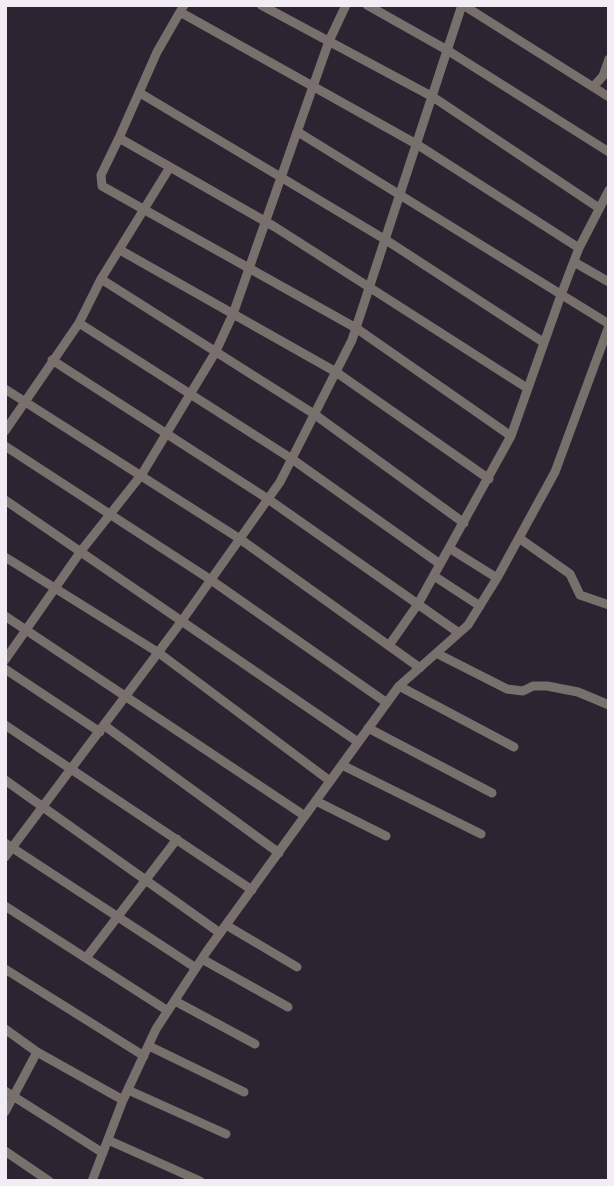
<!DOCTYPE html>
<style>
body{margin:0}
#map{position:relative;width:614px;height:1186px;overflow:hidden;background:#2d2431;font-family:"Roboto Condensed",sans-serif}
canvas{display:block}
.frame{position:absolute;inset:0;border:7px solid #f2ecf5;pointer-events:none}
</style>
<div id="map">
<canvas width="614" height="1186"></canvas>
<div class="frame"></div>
</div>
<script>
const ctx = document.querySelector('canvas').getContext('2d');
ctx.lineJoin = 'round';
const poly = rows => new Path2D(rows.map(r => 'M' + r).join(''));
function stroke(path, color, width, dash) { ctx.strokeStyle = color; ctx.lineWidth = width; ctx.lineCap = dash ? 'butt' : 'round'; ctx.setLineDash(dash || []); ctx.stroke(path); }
stroke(poly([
 [261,5,433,97,599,208],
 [367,5,447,50,609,152],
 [463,5,609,97],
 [180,12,418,145,579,248],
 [593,87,603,76,609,59],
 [140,93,386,240,543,342],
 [298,132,609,324],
 [119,138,101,175,102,186,356,328,511,436],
 [170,167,275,227,527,388],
 [120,250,336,372,489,479],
 [574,262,609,282],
 [101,279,314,414,464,523],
 [79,323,292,459,440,564],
 [52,360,268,499,459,633],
 [5,389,240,539,420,668],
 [5,431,79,323,101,279,170,167,119,138,157,52,184,5],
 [5,446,211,580,387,703],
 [5,500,358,742],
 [519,538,570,574,580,595,609,605],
 [449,548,497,578],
 [5,557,159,653,330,781],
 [434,576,480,606],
 [5,616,305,816],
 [390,644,418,604,511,436,561,295,579,248,609,190],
 [438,654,507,689,523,691,533,686,547,686,578,692,609,705],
 [5,660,81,551,142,474,215,353,233,314,329,41,346,5],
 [5,669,100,732],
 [399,686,514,747],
 [5,725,252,890],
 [105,726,279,853],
 [368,728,492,793],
 [342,765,481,834],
 [5,780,220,933],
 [316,801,386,836],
 [5,843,196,968],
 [5,857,181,622,280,482,352,340,462,5],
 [5,906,168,1011],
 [226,925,297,967],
 [86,958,177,839],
 [202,959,288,1007],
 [5,969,144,1056],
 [175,1001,255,1044],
 [5,1029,37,1052,123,1100],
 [149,1046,244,1092],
 [128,1090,226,1134],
 [5,1091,103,1153],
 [5,1112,37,1052],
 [108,1140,200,1181],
 [5,1151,49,1181],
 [92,1181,123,1100,156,1029,207,951,399,686,468,625,497,578,555,472,609,326]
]), '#78706c', 9);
</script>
